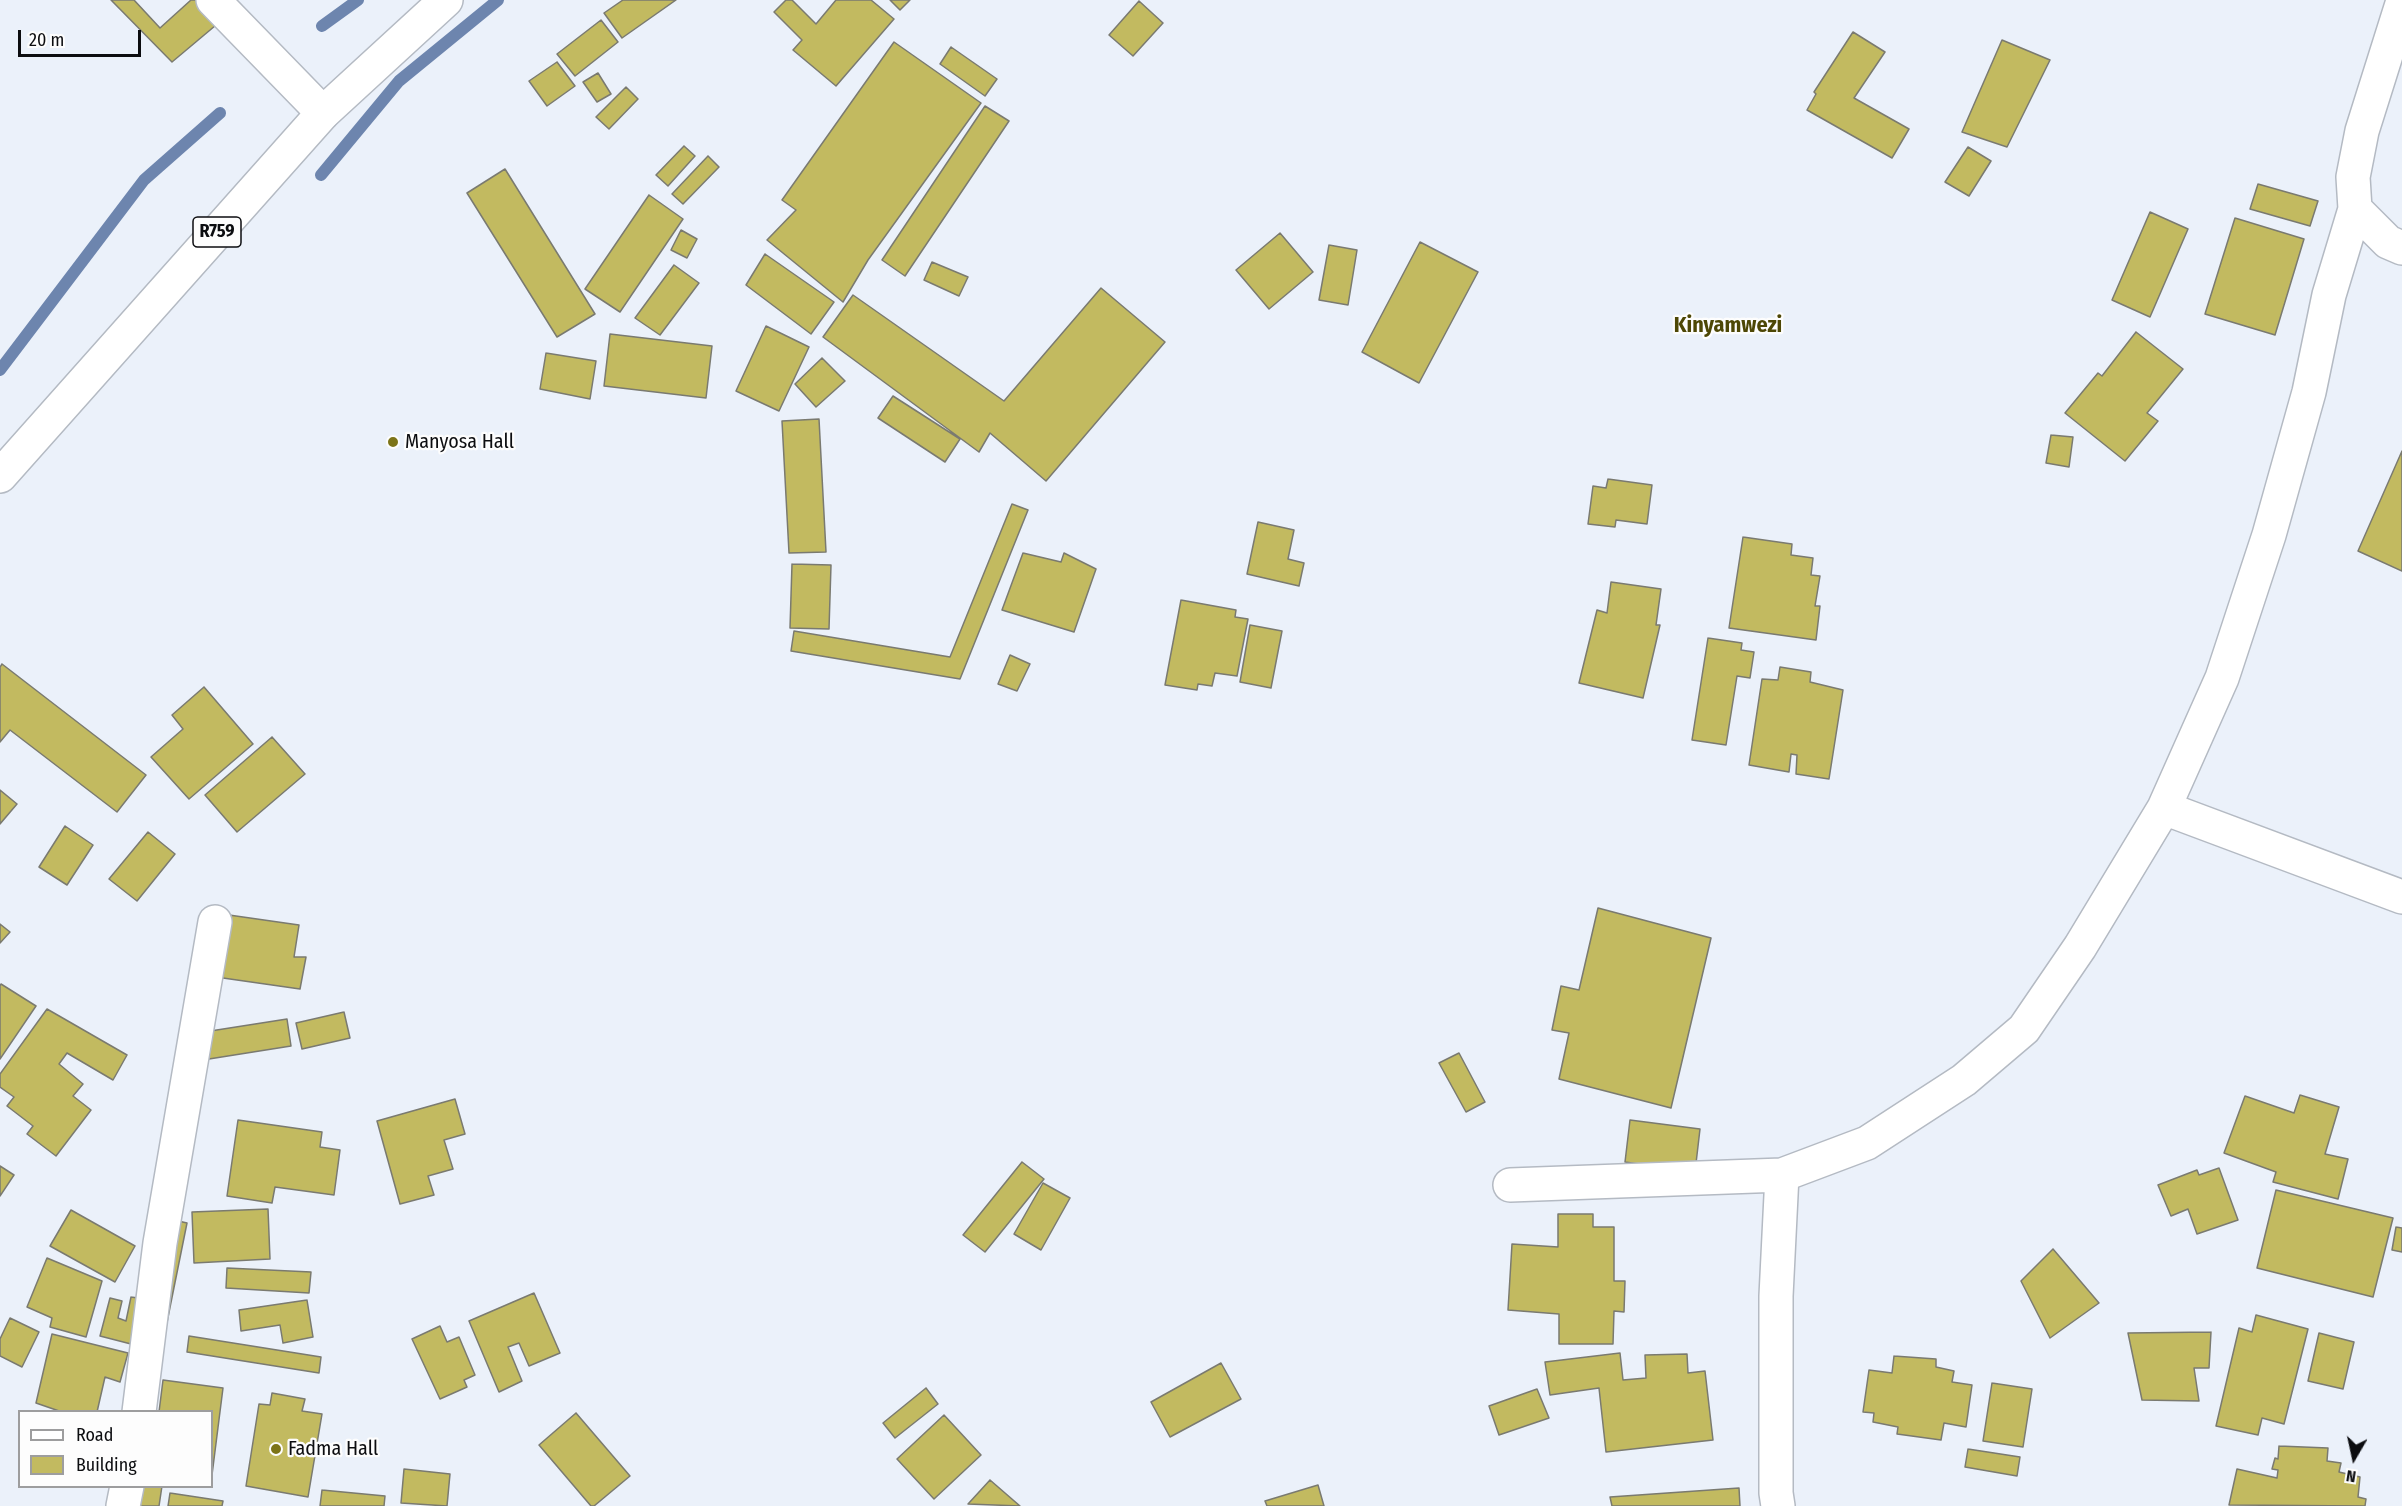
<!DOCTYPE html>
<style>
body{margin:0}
#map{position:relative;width:2402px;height:1506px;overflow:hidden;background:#ebf1fa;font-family:"Fira Sans Condensed",sans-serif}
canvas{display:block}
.legend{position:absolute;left:18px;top:1410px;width:195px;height:78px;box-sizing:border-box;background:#fdfdfd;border:2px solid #9d9d9e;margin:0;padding:8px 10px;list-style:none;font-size:18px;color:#0c0d10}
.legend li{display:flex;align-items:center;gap:12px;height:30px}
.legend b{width:30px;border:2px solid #9d9d9e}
.north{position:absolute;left:2324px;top:1428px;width:60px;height:60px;-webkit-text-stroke:4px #fdfdfd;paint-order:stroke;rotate:189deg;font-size:16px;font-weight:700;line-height:24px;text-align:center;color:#0c0d10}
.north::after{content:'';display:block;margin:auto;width:21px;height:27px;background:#0c0d10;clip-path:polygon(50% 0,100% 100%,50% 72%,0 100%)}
.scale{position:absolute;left:18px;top:30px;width:123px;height:27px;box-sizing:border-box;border:3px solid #0c0d10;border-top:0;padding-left:8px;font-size:18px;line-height:21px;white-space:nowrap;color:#0c0d10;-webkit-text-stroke:4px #fdfdfd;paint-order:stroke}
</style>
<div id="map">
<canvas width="2402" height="1506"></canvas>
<ul class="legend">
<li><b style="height:8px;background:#fff"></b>Road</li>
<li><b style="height:16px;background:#c2ba60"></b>Building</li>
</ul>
<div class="north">N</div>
<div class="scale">20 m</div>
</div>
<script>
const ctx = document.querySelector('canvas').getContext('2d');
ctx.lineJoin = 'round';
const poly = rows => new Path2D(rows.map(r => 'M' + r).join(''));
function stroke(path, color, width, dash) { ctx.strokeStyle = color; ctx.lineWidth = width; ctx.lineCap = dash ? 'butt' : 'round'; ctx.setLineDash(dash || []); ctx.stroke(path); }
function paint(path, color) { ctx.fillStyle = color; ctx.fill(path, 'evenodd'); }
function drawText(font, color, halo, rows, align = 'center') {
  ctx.font = font + ' "Fira Sans Condensed",sans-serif'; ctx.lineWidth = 4.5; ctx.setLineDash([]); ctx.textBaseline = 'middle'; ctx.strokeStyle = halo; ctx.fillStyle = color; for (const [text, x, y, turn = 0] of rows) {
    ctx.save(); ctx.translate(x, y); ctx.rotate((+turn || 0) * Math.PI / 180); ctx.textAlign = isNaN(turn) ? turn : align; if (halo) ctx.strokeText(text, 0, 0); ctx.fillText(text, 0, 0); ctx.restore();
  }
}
stroke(poly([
 [322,26,358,0],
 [321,175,399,81,498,0],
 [0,370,144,180,220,113]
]), '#6d85ae', 12);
const building = poly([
 [111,0,134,0,160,28,191,0,213,0,228,15,172,62,111,0],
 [623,0,676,0,622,38,604,13,623,0],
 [786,0,792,0,816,24,836,0,871,0,894,19,836,86,793,50,802,40,774,12,786,0],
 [890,0,910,0,900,10,890,0],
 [1139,1,1163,23,1133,56,1109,35,1139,1],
 [601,20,618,42,575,76,557,54,601,20],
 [1853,32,1885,52,1854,98,1909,129,1892,158,1807,110,1816,94,1814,92,1853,32],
 [2002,40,2050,60,2007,147,1962,132,2002,40],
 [894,42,981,103,868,260,843,302,767,240,796,210,782,200,894,42],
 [951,47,997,79,985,96,940,64,951,47],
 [557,62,575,86,547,106,529,81,557,62],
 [598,73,611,94,597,102,583,82,598,73],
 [626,87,638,99,609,129,596,117,626,87],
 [985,106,1009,121,905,276,882,260,985,106],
 [684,146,695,156,668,186,656,175,684,146],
 [1968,147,1991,161,1969,196,1945,182,1968,147],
 [708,156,719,167,683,204,672,194,708,156],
 [505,169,595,314,557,337,467,193,505,169],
 [2258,184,2318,201,2310,226,2250,209,2258,184],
 [649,195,683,219,620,312,585,289,649,195],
 [2150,212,2188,229,2150,317,2112,300,2150,212],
 [2235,218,2304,239,2275,335,2205,314,2235,218],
 [681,230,697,239,687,258,671,250,681,230],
 [1280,233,1313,272,1269,309,1236,270,1280,233],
 [1420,242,1478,272,1419,383,1362,352,1420,242],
 [1329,245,1357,250,1348,305,1319,300,1329,245],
 [765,254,834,302,811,334,746,285,765,254],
 [932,262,968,277,959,296,924,280,932,262],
 [674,265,699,283,660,335,635,318,674,265],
 [1101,288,1165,342,1046,481,990,433,979,452,823,337,853,295,1004,401,1101,288],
 [766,326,809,347,779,411,736,391,766,326],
 [2136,332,2183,369,2147,413,2158,421,2125,461,2065,413,2098,373,2102,376,2136,332],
 [610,334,712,346,706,398,604,386,610,334],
 [546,353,596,361,590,399,540,389,546,353],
 [822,358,845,381,816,407,795,384,822,358],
 [893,396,960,439,945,462,878,418,893,396],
 [819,419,826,552,789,553,782,421,819,419],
 [2051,435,2073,437,2069,467,2046,463,2051,435],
 [2402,451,2402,571,2358,551,2402,451],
 [1608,479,1652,485,1647,524,1616,520,1615,527,1588,524,1593,486,1606,488,1608,479],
 [1012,504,1028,510,960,679,791,651,794,631,950,657,1012,504],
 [1258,522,1294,530,1288,559,1304,563,1299,586,1247,574,1258,522],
 [1743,537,1792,544,1791,555,1813,558,1811,575,1820,576,1815,606,1820,606,1816,640,1729,628,1743,537],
 [1023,553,1061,562,1064,553,1096,569,1074,632,1002,610,1023,553],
 [792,564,831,565,829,629,790,628,792,564],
 [1611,582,1661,589,1656,625,1660,625,1643,698,1579,683,1597,610,1607,613,1611,582],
 [1181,600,1236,610,1235,617,1248,619,1237,676,1215,673,1212,686,1198,684,1197,690,1165,685,1181,600],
 [1250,625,1282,631,1271,688,1240,682,1250,625],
 [1708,638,1742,643,1741,650,1754,652,1750,678,1737,676,1726,745,1692,740,1708,638],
 [1010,655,1030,664,1017,691,998,684,1010,655],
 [2,664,146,775,117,812,10,730,0,742,0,667,2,664],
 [1780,667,1811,672,1810,682,1843,690,1829,779,1796,774,1797,755,1791,754,1789,772,1749,765,1762,679,1778,680,1780,667],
 [204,687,253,744,189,799,151,757,183,729,172,715,204,687],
 [272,737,305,774,237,832,205,795,272,737],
 [0,790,17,804,0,824,0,790],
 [65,826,93,845,67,885,39,867,65,826],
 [148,832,175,854,137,901,109,879,148,832],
 [1598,908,1711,938,1671,1108,1559,1079,1569,1033,1552,1030,1561,986,1579,990,1598,908],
 [222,914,299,925,294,957,306,957,300,989,216,977,222,914],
 [0,924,10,932,0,943,0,924],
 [1,984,36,1006,0,1059,0,986,1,984],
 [47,1009,127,1055,113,1080,67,1053,59,1064,83,1084,73,1096,91,1110,56,1156,27,1134,33,1126,7,1106,14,1097,0,1087,0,1074,47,1009],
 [344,1012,350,1038,302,1049,296,1023,344,1012],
 [287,1019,291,1046,209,1059,204,1032,287,1019],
 [1459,1053,1485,1102,1466,1112,1439,1063,1459,1053],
 [2300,1095,2339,1107,2325,1154,2348,1159,2338,1199,2273,1182,2276,1172,2224,1153,2245,1096,2294,1113,2300,1095],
 [455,1099,465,1134,444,1140,453,1169,428,1176,434,1195,400,1204,377,1121,455,1099],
 [238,1120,322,1132,320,1147,340,1150,334,1195,275,1187,272,1203,227,1196,238,1120],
 [1630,1120,1700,1129,1695,1172,1625,1162,1630,1120],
 [1022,1162,1044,1179,985,1252,963,1235,1022,1162],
 [0,1166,14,1175,0,1196,0,1166],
 [2219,1168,2238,1220,2197,1234,2188,1209,2171,1216,2158,1185,2197,1170,2199,1175,2219,1168],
 [1043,1183,1070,1198,1041,1250,1014,1234,1043,1183],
 [2276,1190,2393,1218,2373,1297,2257,1268,2276,1190],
 [268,1209,270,1259,194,1263,192,1212,268,1209],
 [71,1210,135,1246,115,1282,50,1246,71,1210],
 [1558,1214,1593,1214,1593,1227,1614,1227,1614,1281,1625,1281,1624,1312,1614,1311,1613,1344,1559,1344,1559,1314,1508,1310,1512,1244,1558,1247,1558,1214],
 [174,1220,187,1223,163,1342,174,1220],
 [2396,1227,2402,1228,2402,1252,2392,1250,2396,1227],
 [2053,1249,2099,1303,2050,1338,2021,1281,2053,1249],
 [47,1258,102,1281,86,1337,50,1327,52,1318,27,1307,47,1258],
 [227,1268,311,1272,309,1293,226,1288,227,1268],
 [534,1293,560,1353,529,1366,519,1343,508,1347,522,1381,499,1392,469,1321,534,1293],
 [131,1297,145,1299,131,1344,100,1336,110,1298,122,1301,118,1318,126,1321,131,1297],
 [307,1300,313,1337,283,1343,280,1325,241,1331,239,1310,307,1300],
 [2256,1315,2308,1329,2284,1424,2262,1418,2258,1435,2216,1426,2239,1328,2252,1332,2256,1315],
 [10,1318,39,1332,22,1367,0,1356,0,1339,10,1318],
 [440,1326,447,1342,459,1337,475,1375,464,1380,467,1387,440,1399,412,1339,440,1326],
 [2211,1332,2209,1368,2194,1368,2199,1401,2142,1400,2128,1333,2211,1332],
 [2319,1333,2354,1342,2343,1389,2308,1381,2319,1333],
 [52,1334,128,1353,120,1382,105,1377,97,1412,62,1412,36,1403,52,1334],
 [189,1336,321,1357,319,1373,187,1352,189,1336],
 [1620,1353,1623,1380,1646,1378,1645,1355,1687,1354,1688,1373,1705,1371,1713,1440,1606,1452,1599,1388,1550,1395,1545,1362,1620,1353],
 [1894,1356,1936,1359,1936,1367,1954,1371,1952,1382,1972,1385,1966,1427,1944,1423,1941,1440,1897,1434,1898,1427,1873,1422,1874,1413,1863,1412,1869,1370,1892,1373,1894,1356],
 [1221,1363,1241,1399,1170,1437,1151,1402,1221,1363],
 [163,1380,223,1388,212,1475,212,1412,159,1412,163,1380],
 [1992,1383,2032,1389,2023,1447,1983,1441,1992,1383],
 [926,1388,938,1404,895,1438,883,1423,926,1388],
 [1537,1389,1549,1418,1499,1435,1489,1406,1537,1389],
 [272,1393,305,1399,302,1411,322,1414,308,1497,246,1486,259,1404,270,1405,272,1393],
 [576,1413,630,1476,594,1506,591,1506,539,1445,576,1413],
 [944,1415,981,1455,934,1499,897,1459,944,1415],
 [2279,1446,2328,1448,2327,1461,2341,1463,2339,1472,2360,1477,2358,1497,2366,1499,2365,1506,2229,1505,2237,1469,2277,1478,2278,1470,2272,1469,2275,1458,2278,1459,2279,1446],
 [1968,1449,2020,1457,2017,1476,1965,1467,1968,1449],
 [404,1469,450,1474,447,1506,401,1503,404,1469],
 [990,1480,1020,1506,968,1504,990,1480],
 [1318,1485,1324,1506,1267,1506,1265,1501,1318,1485],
 [132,1486,162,1486,159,1506,129,1506,132,1486],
 [1739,1488,1740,1506,1612,1506,1610,1497,1739,1488],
 [322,1490,385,1496,384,1506,320,1506,322,1490],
 [170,1493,223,1501,222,1506,168,1506,170,1493]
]);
paint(building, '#c2ba60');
stroke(building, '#7a7a70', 1.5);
const minor = poly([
 [213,0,323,113],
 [2402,4,2362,131,2353,177,2355,209,2388,242,2402,248],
 [2164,808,2402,897],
 [1510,1185,1782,1175,1867,1143,1964,1080,2024,1029,2080,947,2164,808,2222,678,2269,535,2309,392,2329,295,2355,209],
 [139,1412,160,1243,215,922],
 [123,1506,127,1486],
 [1778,1506,1776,1493,1776,1296,1782,1175]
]);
const major = poly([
 [0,476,323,113,446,0]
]);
stroke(minor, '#b4bac3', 36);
stroke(major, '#b4bac3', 36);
stroke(minor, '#fff', 33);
stroke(major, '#fff', 33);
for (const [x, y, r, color] of [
 [393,442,6,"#7c7418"],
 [276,1449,6,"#7c7418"]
]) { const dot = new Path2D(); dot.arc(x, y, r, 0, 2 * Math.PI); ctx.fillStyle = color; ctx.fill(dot); stroke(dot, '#fdfdfd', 2); }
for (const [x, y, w] of [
 [217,232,48]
]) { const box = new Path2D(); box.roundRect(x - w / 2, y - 15, w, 30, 4.5); ctx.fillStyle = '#fdfdfd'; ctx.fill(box); stroke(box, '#0c0d10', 1.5); }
drawText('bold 18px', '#0c0d10', null, [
 ["R759",217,232]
]);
drawText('20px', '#0c0d10', '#fdfdfd', [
 ["Manyosa Hall",405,442],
 ["Fadma Hall",288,1449]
], 'left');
drawText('bold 22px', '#4d4705', '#fdfdfd', [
 ["Kinyamwezi",1728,326]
]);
</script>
